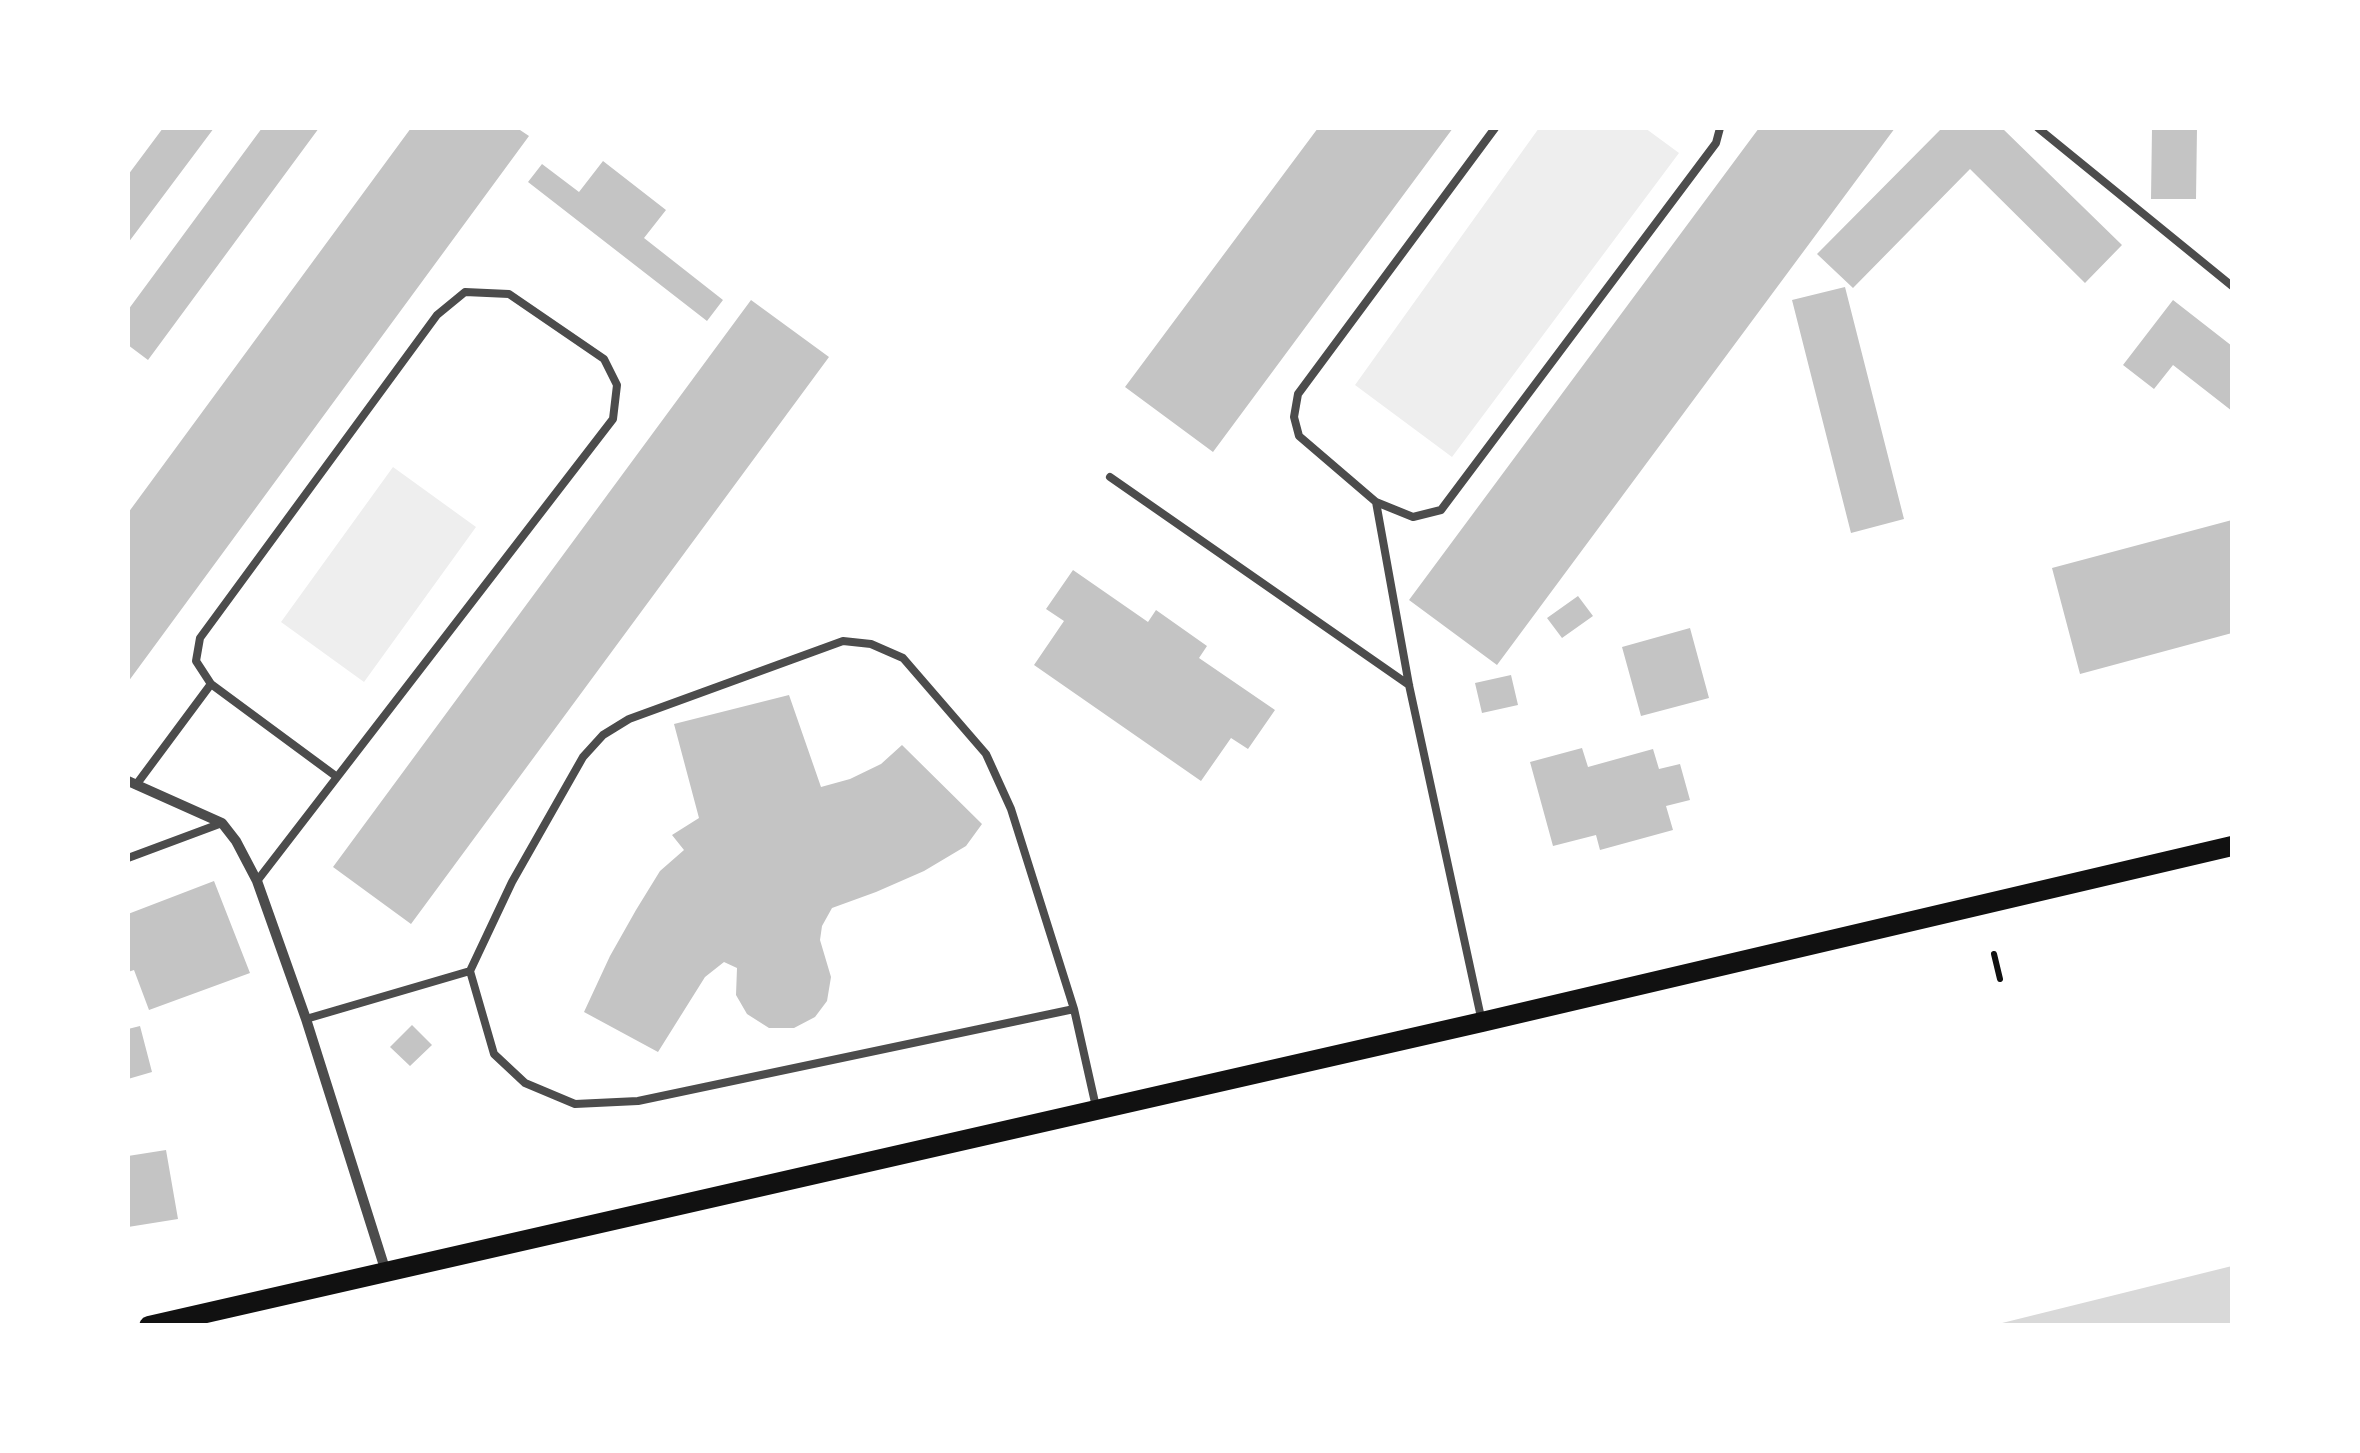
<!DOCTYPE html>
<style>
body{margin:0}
#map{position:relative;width:2360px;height:1453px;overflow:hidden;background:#fff;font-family:Arial,sans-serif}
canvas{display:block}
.frame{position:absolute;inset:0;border:130px solid #fff;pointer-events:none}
</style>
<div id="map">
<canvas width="2360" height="1453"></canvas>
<div class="frame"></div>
</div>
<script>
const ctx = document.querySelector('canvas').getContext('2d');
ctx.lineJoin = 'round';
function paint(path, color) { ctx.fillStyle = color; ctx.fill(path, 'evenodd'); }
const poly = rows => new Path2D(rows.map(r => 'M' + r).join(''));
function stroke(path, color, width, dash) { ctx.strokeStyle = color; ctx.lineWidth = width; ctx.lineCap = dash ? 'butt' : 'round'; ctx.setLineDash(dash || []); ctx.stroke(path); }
paint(poly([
 [1539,128,1645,128,1679,153,1452,457,1355,385],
 [393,467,476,527,364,682,281,622]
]), '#eee');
paint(poly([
 [2232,1266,2232,1325,1994,1325]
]), '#d9d9d9');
paint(poly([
 [163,128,214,128,128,243,128,175],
 [262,128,319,128,148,360,128,345,128,310],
 [411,128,517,128,529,136,128,682,128,513],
 [1318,128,1453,128,1213,452,1125,387],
 [1759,128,1895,128,1497,665,1409,600],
 [1942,128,2002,128,2122,245,2085,283,1970,169,1853,288,1817,254],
 [2152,128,2197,128,2196,199,2151,199],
 [603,161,666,210,644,238,723,300,707,321,528,182,542,164,579,192],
 [1845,287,1904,519,1851,533,1792,300],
 [751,300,829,357,411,924,333,867],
 [2173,300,2232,346,2232,411,2173,365,2154,389,2123,365],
 [2232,520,2232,633,2080,674,2052,568],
 [1073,570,1148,622,1156,610,1207,646,1199,658,1275,710,1248,749,1231,738,1201,781,1034,665,1064,621,1046,609],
 [1578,596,1593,616,1562,638,1547,618],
 [1690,628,1709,698,1641,716,1622,647],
 [1511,675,1518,705,1482,713,1475,683],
 [789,695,821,787,850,779,881,764,902,745,982,824,966,846,924,871,876,892,832,908,822,926,820,940,831,977,827,1001,815,1017,794,1028,769,1028,747,1014,736,995,737,968,724,962,705,977,658,1052,584,1012,610,956,636,910,660,871,684,850,672,835,699,818,674,724],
 [1582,748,1588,767,1653,749,1659,769,1680,764,1690,800,1666,806,1673,830,1600,850,1596,835,1553,846,1530,762],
 [214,881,250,973,149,1010,134,970,128,972,128,914],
 [412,1025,432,1045,410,1066,390,1047],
 [140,1026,152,1072,128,1079,128,1029],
 [166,1150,178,1219,128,1227,128,1156]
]), '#c4c4c4');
stroke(poly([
 [1994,954,2000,979]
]), '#111', 6);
stroke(poly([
 [1495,128,1298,394,1294,417,1299,436,1376,502,1413,517,1441,510,1716,143,1720,128],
 [2038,128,2232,286],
 [1110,477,1409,685],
 [1376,502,1409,685,1482,1022],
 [211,684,337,777],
 [136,785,211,684,196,661,200,638,437,315,465,292,509,294,604,359,617,385,613,419,257,881],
 [128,858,222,823],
 [1074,1009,1096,1107],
 [306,1019,470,971,512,882,583,757,603,735,629,719,843,641,871,644,903,658,986,754,1011,809,1074,1009,638,1101,575,1104,525,1083,494,1054,470,971]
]), '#4c4c4c', 8);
stroke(poly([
 [128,781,222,823,236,841,257,881,306,1019,386,1272]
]), '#4c4c4c', 10);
stroke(poly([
 [149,1326,1482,1022,2232,846]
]), '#111', 20);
</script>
